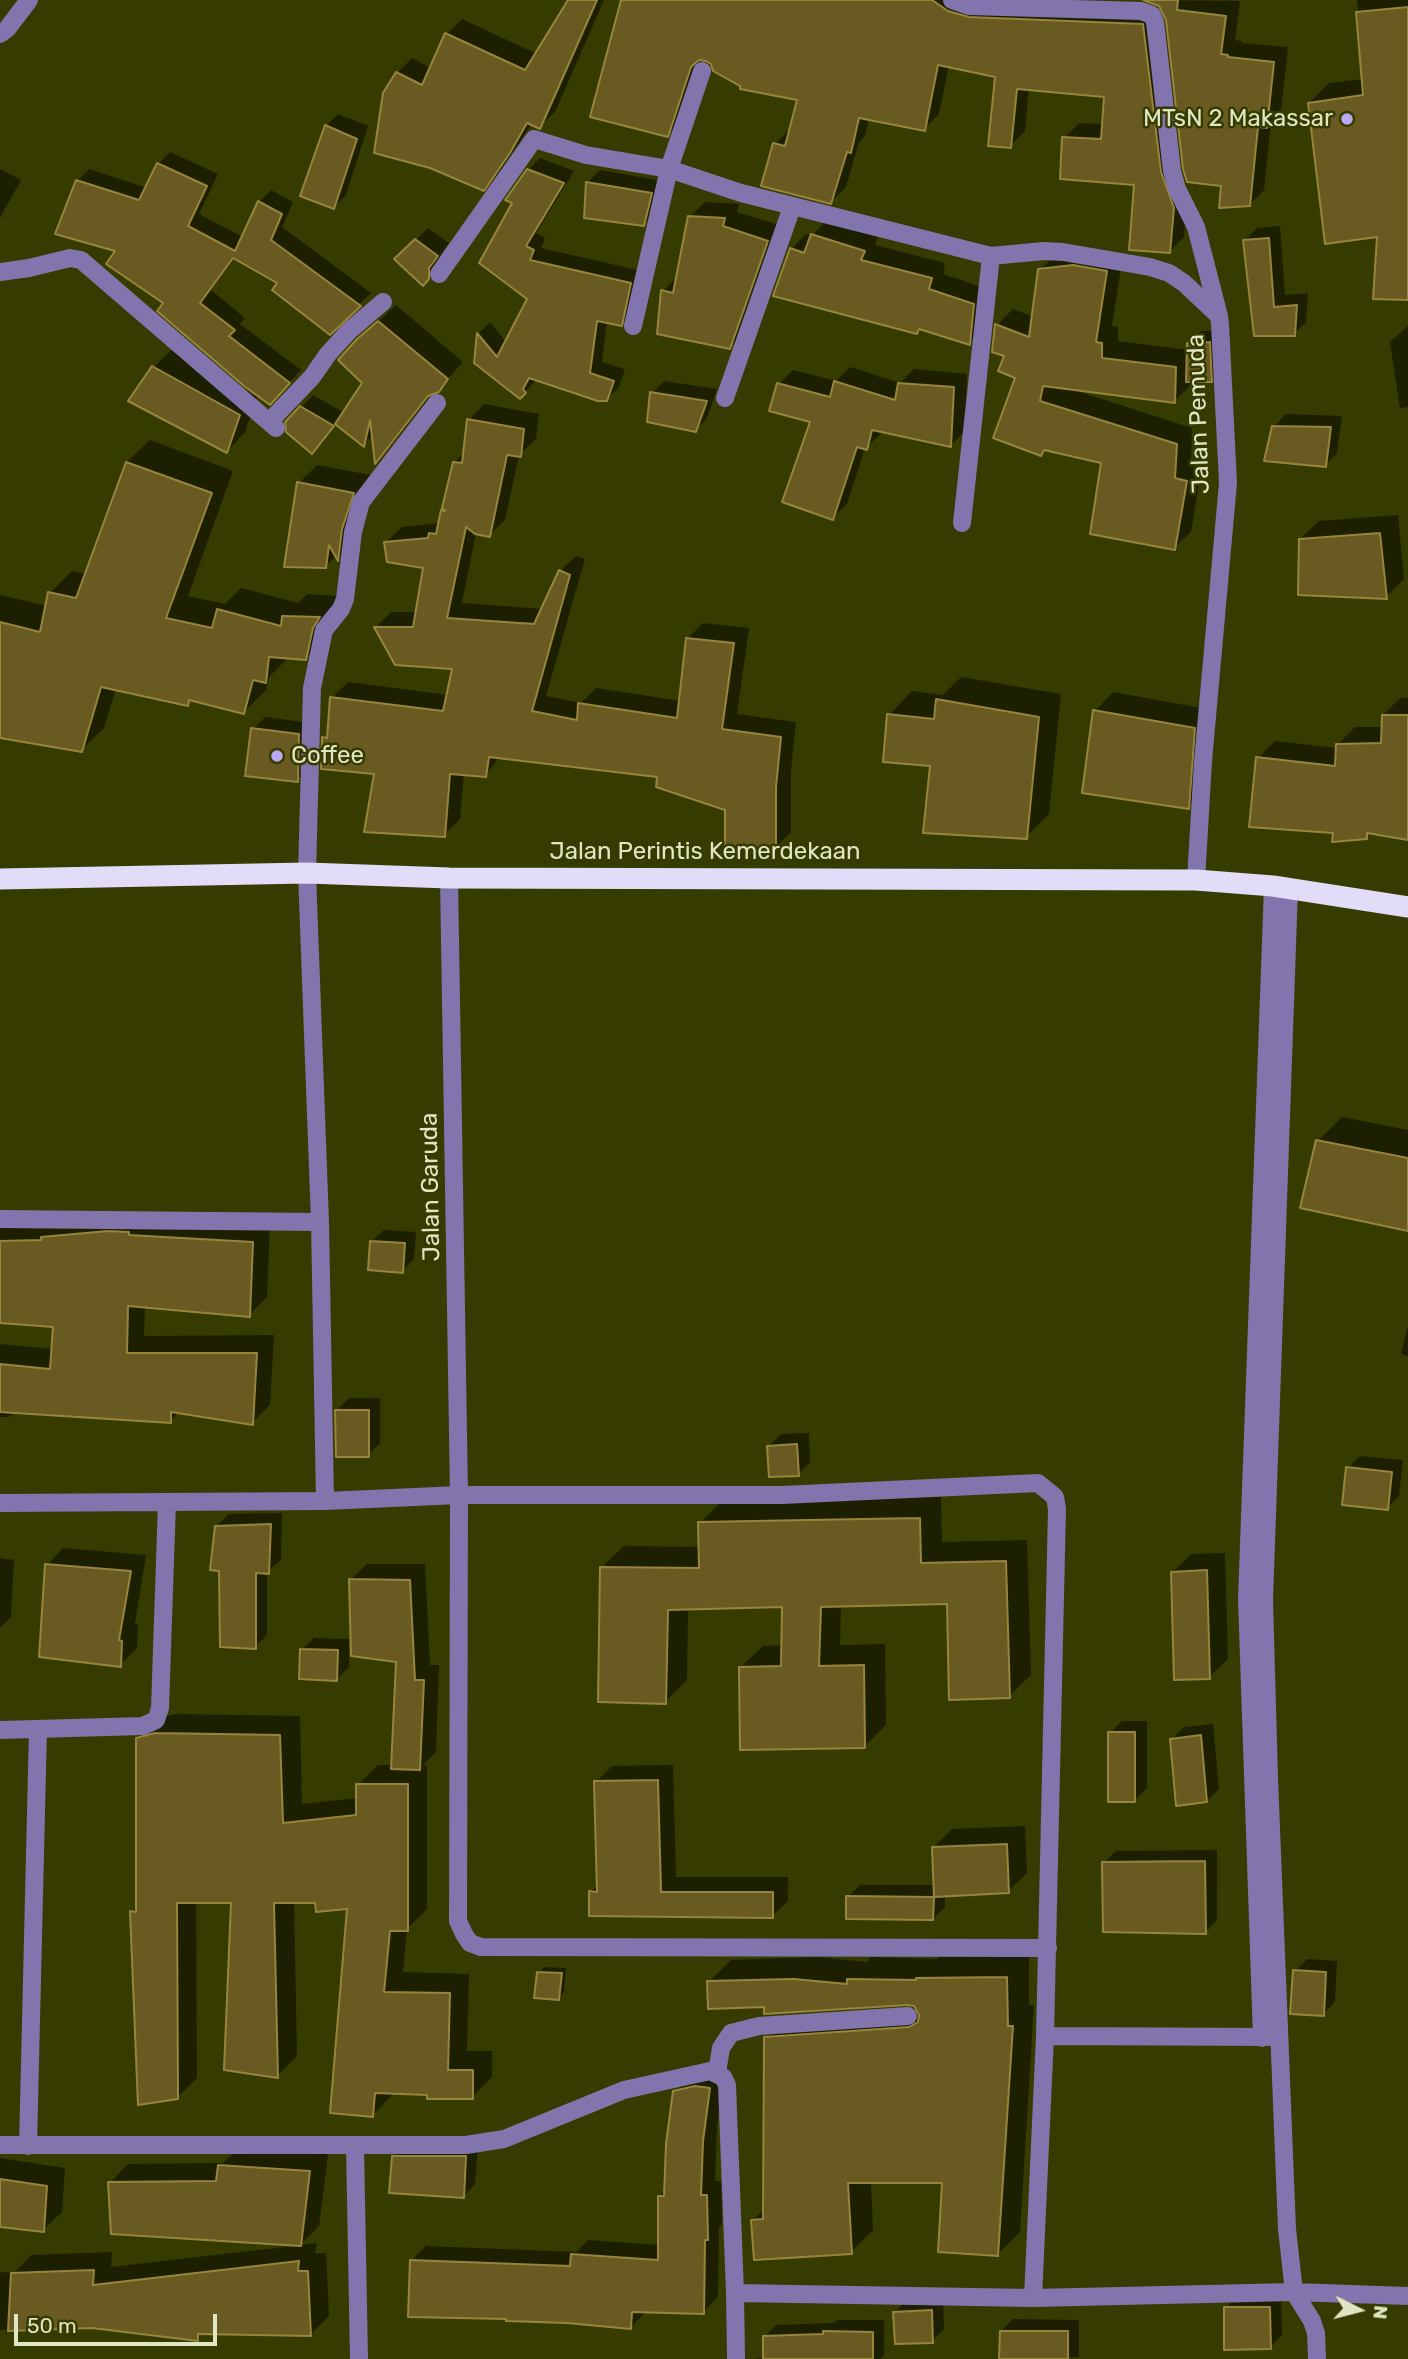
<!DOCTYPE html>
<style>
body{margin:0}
#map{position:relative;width:1408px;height:2359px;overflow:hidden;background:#363b00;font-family:Rubik,sans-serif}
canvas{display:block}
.north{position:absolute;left:1324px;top:2275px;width:70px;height:70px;-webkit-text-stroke:5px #363b00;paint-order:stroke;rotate:96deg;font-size:19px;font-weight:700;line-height:28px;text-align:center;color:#e0e6c3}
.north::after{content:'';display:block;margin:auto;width:24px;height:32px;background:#e0e6c3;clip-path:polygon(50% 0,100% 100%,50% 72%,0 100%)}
.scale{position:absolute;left:14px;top:2314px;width:203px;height:32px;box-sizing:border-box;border:4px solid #e0e6c3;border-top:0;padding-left:9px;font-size:21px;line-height:24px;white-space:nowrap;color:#e0e6c3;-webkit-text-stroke:5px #363b00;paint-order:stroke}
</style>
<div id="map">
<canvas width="1408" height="2359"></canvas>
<div class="north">N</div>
<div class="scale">50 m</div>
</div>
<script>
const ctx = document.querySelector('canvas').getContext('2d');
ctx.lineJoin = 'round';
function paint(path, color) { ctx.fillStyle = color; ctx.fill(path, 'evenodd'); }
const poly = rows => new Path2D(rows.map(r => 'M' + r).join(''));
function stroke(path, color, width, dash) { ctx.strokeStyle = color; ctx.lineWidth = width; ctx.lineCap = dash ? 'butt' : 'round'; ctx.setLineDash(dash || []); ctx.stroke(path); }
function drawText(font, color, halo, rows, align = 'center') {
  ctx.font = font + ' Rubik,sans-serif'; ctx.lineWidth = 5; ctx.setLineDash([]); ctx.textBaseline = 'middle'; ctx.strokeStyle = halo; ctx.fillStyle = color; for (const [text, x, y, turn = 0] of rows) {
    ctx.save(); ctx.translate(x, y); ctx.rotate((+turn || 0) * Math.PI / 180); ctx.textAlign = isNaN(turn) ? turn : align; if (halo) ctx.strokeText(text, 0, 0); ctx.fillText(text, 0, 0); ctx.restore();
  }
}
paint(poly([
 [570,0,604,0,555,112,540,126,532,123,498,174,483,189,397,73,412,58,431,68,447,34,462,19,537,54],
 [623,0,976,0,1158,10,1175,157,1188,192,1184,237,1169,252,1136,184,1064,138,1079,123,1104,124,1106,95,1029,88,1025,131,1010,146,997,75,949,65,939,114,924,129,869,118,865,136,859,142,846,187,831,202,775,144,790,129,799,98,703,59,682,120,667,135],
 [1148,0,1240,1,1235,40,1242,41,1242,43,1288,47,1281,111,1271,121,1264,190,1249,205,1223,185,1168,20,1161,5],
 [1357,0,1408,0,1408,221,1309,103,1329,83,1364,79],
 [338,114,368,126,346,195,334,207,326,126],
 [170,152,218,174,199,214,243,237,259,202,271,190,293,202,282,227,371,293,330,332,280,282,235,257,211,290,245,318,240,324,301,370,270,402,165,302,118,250,77,181,89,169,147,188,158,164],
 [540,158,574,171,536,233,545,238,541,248,642,271,633,312,621,324,607,321,602,362,625,369,619,387,607,399,537,379,520,397,476,362,479,333,490,322,506,342,530,298,515,202,528,170],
 [0,169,21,180,0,218],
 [600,170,663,181,656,212,644,224,588,182],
 [705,202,739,204,737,212,782,226,744,332,730,347,663,291,678,276,690,217],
 [827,220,878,236,875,245,945,263,943,274,988,289,984,328,969,343,921,328,917,332,791,249,806,234,812,236],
 [797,249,813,254,797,252],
 [1280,226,1285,295,1308,293,1306,322,1294,334,1255,334,1245,240,1257,228],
 [428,228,449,243,441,254,440,265,423,284,397,259],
 [1057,253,1123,255,1112,326,1118,327,1118,341,1189,350,1189,344,1201,331,1221,331,1223,368,1211,380,1191,380,1191,385,1174,401,1074,388,1074,390,1192,428,1191,462,1202,465,1191,532,1174,548,1103,462,1046,449,1041,454,1017,377,1006,355,997,325,1013,309,1034,317,1040,270],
 [396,305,463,362,438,390,433,392,392,444,376,460,373,435,364,444,337,423,312,451,287,422,313,395,345,413,365,383,358,340],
 [1408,326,1408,407,1400,408,1390,342],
 [172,349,257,397,245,432,227,451,154,367],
 [850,367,900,383,914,369,967,374,965,431,951,445,882,430,881,434,865,448,847,504,832,518,813,421,779,384,793,370,836,381],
 [664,381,717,389,707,418,695,431,652,393],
 [484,404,539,414,536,439,519,455,505,520,489,535,476,533,462,603,543,609,560,571,576,556,585,559,546,696,581,703,596,688,681,701,687,639,703,623,749,628,737,714,796,722,791,770,791,832,775,848,727,809,659,775,501,756,485,775,464,773,460,819,444,835,376,772,324,738,329,732,332,698,348,682,448,695,455,668,376,627,391,612,417,612,425,567,386,542,402,527,440,523,445,508,454,463,465,452,469,420],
 [1286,414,1342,416,1337,453,1325,465,1274,427],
 [150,440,233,471,188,596,225,604,241,588,298,603,307,594,340,596,328,635,306,658,288,658,269,677,266,690,244,712,192,699,187,704,116,688,104,728,81,750,0,710,0,595,47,606,50,593,72,571,87,574,127,462],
 [317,465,371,475,360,509,356,541,339,558,337,555,325,567,299,483],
 [1398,515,1404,579,1386,597,1300,539,1319,521],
 [961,677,1061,694,1049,814,1026,837,932,765,889,715,912,691,943,695],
 [1113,692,1212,710,1207,789,1188,807,1095,711],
 [1400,698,1408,698,1408,838,1371,832,1366,837,1334,831,1258,758,1275,741,1338,748,1338,744,1355,727,1383,727,1383,715],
 [265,717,311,723,310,768,297,780,253,729],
 [1342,1117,1408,1130,1408,1229,1318,1141],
 [0,1224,270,1225,267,1297,249,1315,145,1306,144,1336,274,1335,270,1405,252,1423,179,1412,170,1421,15,1411,9,1417,0,1417,0,1344,53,1349,54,1325,0,1321],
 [384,1230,416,1232,414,1259,402,1271,371,1242],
 [1408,1326,1408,1356,1401,1354],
 [349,1398,380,1398,380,1443,368,1455,337,1410],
 [809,1433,810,1462,798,1474,769,1446,781,1434],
 [1360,1456,1403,1460,1399,1496,1387,1508,1348,1468],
 [941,1497,942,1542,1027,1540,1031,1675,1009,1696,949,1602,841,1604,840,1645,885,1644,886,1725,864,1747,741,1667,763,1646,783,1645,784,1606,688,1608,687,1680,665,1702,602,1567,624,1546,700,1547,700,1523,722,1501],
 [282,1513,281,1560,267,1572,267,1635,255,1647,221,1569,216,1526,229,1514],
 [63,1548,146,1555,135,1624,138,1624,137,1648,120,1665,47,1565],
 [1225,1553,1228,1659,1209,1677,1173,1572,1191,1554],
 [0,1558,14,1560,11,1617,0,1628],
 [367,1564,425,1564,430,1665,439,1665,436,1752,423,1765,427,1765,427,1909,407,1929,403,1972,469,1974,467,2051,492,2051,492,2077,472,2097,393,2092,392,2095,373,2115,349,1907,317,1902,294,1902,297,2056,277,2076,233,1901,196,1901,197,2078,177,2098,132,1912,138,1906,138,1738,158,1718,176,1714,300,1716,302,1804,358,1798,358,1785,378,1765,393,1765,397,1660,350,1580],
 [314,1638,349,1639,349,1667,337,1679,302,1650],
 [1122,1721,1147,1721,1147,1788,1135,1800,1110,1733],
 [1213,1724,1219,1789,1207,1801,1172,1739,1184,1727],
 [673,1765,676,1877,788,1877,788,1901,772,1916,590,1892,599,1884,596,1782,612,1766],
 [1025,1826,1027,1873,1008,1891,945,1894,945,1907,933,1919,848,1897,860,1885,935,1885,933,1848,952,1829],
 [1217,1850,1217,1920,1205,1932,1104,1863,1116,1851],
 [939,1956,1029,1956,1029,2005,1034,2005,1020,2232,998,2254,944,2181,871,2181,873,2230,851,2252,753,2220,765,2209,766,2038,788,2016,920,2007,907,2003,766,2006,709,1982,731,1960,818,1957,867,1962,871,1957,937,1959],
 [1307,1959,1337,1961,1335,2002,1323,2014,1295,1971],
 [544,1967,566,1968,564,1992,559,1998,538,1973],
 [724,2074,717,2125,715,2181,721,2181,722,2224,719,2227,718,2297,703,2312,646,2311,631,2327,508,2320,412,2260,426,2246,577,2252,588,2240,660,2245,659,2196,666,2190,675,2092,690,2077],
 [406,2145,478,2145,475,2184,463,2197,394,2157],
 [238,2148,328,2154,319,2226,300,2245,317,2243,315,2253,326,2253,329,2316,310,2335,204,2333,198,2339,92,2326,0,2330,0,2272,14,2273,31,2255,112,2252,111,2267,293,2246,293,2244,110,2183,128,2164,223,2163],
 [0,2158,65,2168,62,2212,43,2230,0,2226],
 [1281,2295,1282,2335,1270,2347,1225,2308,1238,2296],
 [943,2299,944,2329,932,2341,895,2312,907,2300],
 [1013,2319,1079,2320,1079,2357,1001,2359,1001,2331],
 [837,2320,884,2320,884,2355,880,2359,753,2359,765,2358,764,2337,776,2325,834,2323]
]), '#0007');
const building = poly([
 [568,0,597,0,540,129,527,123,510,153,484,191,430,168,374,153,383,93,396,72,422,85,445,33,525,70,568,0],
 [621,0,932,0,948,11,969,17,1143,24,1161,172,1174,208,1170,253,1129,250,1134,185,1060,179,1062,137,1101,139,1104,97,1017,89,1011,148,988,146,995,77,938,65,925,131,859,118,851,153,847,152,831,204,761,186,773,143,785,146,797,100,740,89,740,86,713,71,711,64,706,61,699,60,691,67,668,137,590,117,621,0],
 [1143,0,1178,0,1177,10,1226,16,1221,54,1228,55,1228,57,1274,62,1267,128,1258,127,1250,206,1219,208,1221,186,1187,182,1183,169,1166,20,1159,6,1143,0],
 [1408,7,1408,300,1373,299,1377,237,1325,244,1308,103,1363,95,1356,12,1408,7],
 [325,125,357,139,334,209,300,196,325,125],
 [157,163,207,186,188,226,235,251,258,201,282,214,271,240,361,306,330,335,272,290,277,283,233,258,200,303,235,330,229,336,290,383,270,405,244,386,157,311,163,303,106,264,115,251,55,234,76,180,139,200,157,163],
 [527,169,564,183,526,246,534,250,530,260,631,283,622,326,597,321,590,373,614,381,607,401,598,401,529,378,523,389,526,393,520,399,474,363,477,333,497,357,527,299,479,263,512,203,505,200,527,169],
 [586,182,652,193,644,226,584,218,586,182],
 [688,216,725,218,723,226,768,241,730,349,657,334,661,290,673,293,688,216],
 [811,234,865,251,861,260,932,278,929,289,974,304,970,345,919,329,917,334,773,296,790,248,804,253,811,234],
 [1269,238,1274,307,1297,305,1295,336,1254,336,1243,240,1269,238],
 [415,239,438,256,429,268,429,279,423,286,394,259,415,239],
 [1073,265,1107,271,1096,342,1102,343,1102,358,1176,367,1175,403,1043,386,1040,401,1177,444,1175,478,1187,481,1175,550,1090,534,1101,463,1044,450,1041,456,993,438,1015,378,998,371,1004,356,992,352,995,324,1029,337,1038,269,1073,265],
 [378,321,448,379,439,392,428,396,375,464,370,420,364,447,335,424,362,383,338,360,357,339,378,321],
 [1210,342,1212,382,1186,382,1187,343,1210,342],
 [152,366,240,415,227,453,128,401,152,366],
 [834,381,895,400,898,383,954,387,951,447,872,430,867,450,857,447,833,520,782,502,810,422,769,411,777,383,830,397,834,381],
 [650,392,707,401,696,432,647,422,650,392],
 [300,406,334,426,312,454,286,432,285,422,300,406],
 [467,419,524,429,521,457,507,455,490,537,475,534,466,527,447,618,534,624,559,570,570,575,532,711,577,720,578,703,677,718,686,638,734,643,722,729,781,737,776,787,776,850,725,846,725,810,656,787,657,777,489,757,486,777,450,774,445,837,364,832,374,774,321,769,322,737,327,738,330,697,443,711,452,669,395,665,374,627,413,627,423,568,387,562,384,542,428,538,429,533,436,534,441,510,445,511,442,508,453,462,462,463,467,419],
 [1272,426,1331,427,1326,467,1264,461,1272,426],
 [126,462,212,493,166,618,212,628,217,609,281,626,282,616,320,617,313,628,306,660,269,657,266,683,253,680,244,714,189,700,188,706,101,687,82,752,0,738,0,622,40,632,48,592,76,598,126,462],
 [297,482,354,493,342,529,338,561,329,545,326,568,284,567,297,482],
 [1380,533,1387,599,1298,595,1299,539,1380,533],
 [936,699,1039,717,1027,839,923,833,930,766,883,762,887,714,934,719,936,699],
 [1093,710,1195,728,1189,809,1082,793,1093,710],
 [1382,715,1408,715,1408,840,1367,833,1367,839,1332,842,1333,833,1249,827,1256,757,1335,766,1336,744,1381,743,1382,715],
 [251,728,299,734,298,782,245,776,251,728],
 [1316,1140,1408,1158,1408,1231,1300,1208,1316,1140],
 [108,1231,129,1232,129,1235,253,1242,250,1317,128,1306,127,1353,257,1353,253,1425,171,1412,171,1423,0,1412,0,1364,50,1369,53,1327,0,1323,0,1241,41,1240,41,1237,108,1231],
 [370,1241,405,1243,403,1273,368,1270,370,1241],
 [335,1410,369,1410,369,1457,336,1457,335,1410],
 [797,1444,799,1476,769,1477,767,1446,797,1444],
 [1346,1467,1392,1472,1388,1510,1342,1505,1346,1467],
 [920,1518,921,1563,1006,1561,1010,1698,949,1700,947,1604,821,1607,819,1666,864,1665,865,1748,740,1750,739,1667,781,1666,782,1607,668,1610,666,1704,598,1702,600,1567,699,1568,698,1522,920,1518],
 [271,1524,269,1574,256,1573,256,1649,220,1647,219,1571,210,1570,215,1526,271,1524],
 [45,1564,131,1571,119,1640,122,1641,121,1667,39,1657,45,1564],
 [1207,1570,1210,1679,1174,1680,1171,1572,1207,1570],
 [349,1579,410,1580,415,1680,424,1680,420,1770,391,1769,396,1662,351,1656,349,1579],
 [300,1649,338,1650,337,1681,299,1679,300,1649],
 [1108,1732,1135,1732,1135,1802,1108,1802,1108,1732],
 [155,1733,280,1735,283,1823,356,1815,356,1784,408,1784,408,1931,390,1931,384,1992,450,1993,448,2070,473,2070,473,2099,427,2099,427,2095,375,2093,373,2117,330,2113,347,1909,316,1912,315,1903,274,1903,278,2078,224,2070,231,1903,177,1903,178,2099,138,2105,130,1911,136,1912,136,1738,155,1733],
 [1201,1735,1207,1802,1176,1806,1170,1739,1201,1735],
 [658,1780,661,1892,773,1892,773,1918,589,1916,589,1891,597,1892,594,1781,658,1780],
 [1007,1844,1009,1893,934,1897,932,1847,1007,1844],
 [1205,1861,1206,1934,1103,1932,1102,1862,1205,1861],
 [846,1896,934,1897,933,1920,846,1919,846,1896],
 [1293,1970,1326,1972,1324,2016,1290,2014,1293,1970],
 [537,1972,562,1973,559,2000,534,1998,537,1972],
 [1007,1977,1008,2026,1013,2026,998,2256,938,2252,942,2183,848,2183,852,2254,754,2260,751,2220,763,2219,764,2037,909,2027,918,2022,919,2015,914,2006,907,2005,764,2014,764,2007,708,2009,707,1981,794,1979,847,1984,847,1979,916,1980,916,1978,1007,1977],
 [695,2086,710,2088,703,2141,701,2195,707,2195,708,2240,705,2240,704,2314,632,2312,631,2329,567,2323,506,2321,506,2319,408,2317,410,2260,570,2266,571,2254,658,2260,658,2196,664,2196,666,2144,673,2091,695,2086],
 [392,2156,466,2156,464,2198,389,2193,392,2156],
 [218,2165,310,2171,301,2246,111,2234,108,2182,216,2181,218,2165],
 [0,2179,47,2186,44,2232,0,2227,0,2179],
 [299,2261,298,2271,308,2271,311,2336,198,2334,198,2341,92,2328,8,2331,11,2273,94,2270,93,2285,299,2261],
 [1224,2307,1270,2307,1271,2349,1224,2350,1224,2307],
 [932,2310,933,2343,895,2344,893,2312,932,2310],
 [823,2331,873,2332,873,2359,763,2359,763,2336,823,2334,823,2331],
 [1000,2331,1068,2331,1068,2359,999,2359,1000,2331]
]);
paint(building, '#685a20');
stroke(building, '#97853c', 2);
stroke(poly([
 [952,0,969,6,1141,11,1152,15,1155,22,1172,171,1177,189,1196,227,1219,316],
 [0,34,7,29,29,0],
 [0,272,29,268,70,258,81,260,276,428],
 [439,274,534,139,586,155,669,169,741,193,991,256,1044,251,1063,252,1150,267,1169,273,1184,283,1219,316,1220,324,1228,483,1203,761,1196,880],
 [633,326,669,169,702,71],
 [725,398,792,207],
 [269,422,312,377,328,354,349,331,383,302],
 [962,523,991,256],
 [449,878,459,1495,458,1921,464,1934,470,1943,481,1947,1048,1948],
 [1289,889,1264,1600,1269,1778,1287,2229,1294,2292,1312,2321,1316,2333,1317,2359],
 [0,1219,320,1222],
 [325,1501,320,1222,307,873,312,688,324,630,341,609,345,599,353,532,361,502,437,403],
 [0,1503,325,1501,459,1495,782,1495,1038,1483,1055,1497,1057,1509,1045,2036,1279,2037],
 [0,1730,143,1726,156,1720,160,1708,167,1502],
 [1045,2036,1033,2298,1294,2292,1408,2296],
 [1262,2038,1247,1599,1273,886],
 [717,2073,721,2048,731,2033,759,2026,908,2016],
 [0,2145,466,2145,504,2139,624,2090,710,2071,723,2077,727,2085,735,2293],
 [28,2146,38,1729],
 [355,2146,359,2359],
 [736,2359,735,2293,1033,2298]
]), '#8274ad', 18);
stroke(poly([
 [0,879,307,873,449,878,1196,880,1273,886,1408,907]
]), '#e2dcf8', 21);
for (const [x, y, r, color] of [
 [1347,119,7,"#bca9f5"],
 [277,756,7,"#bca9f5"]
]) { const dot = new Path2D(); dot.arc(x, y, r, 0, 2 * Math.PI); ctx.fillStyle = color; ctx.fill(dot); stroke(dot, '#363b00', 2.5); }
drawText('24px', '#e0e6c3', '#363b00', [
 ["MTsN 2 Makassar",1333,119],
 ["Coffee",291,756,"left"]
], 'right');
drawText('24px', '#e0e6c3', '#363b00', [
 ["Jalan Pemuda",1199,414,-92],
 ["Jalan Perintis Kemerdekaan",705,852],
 ["Jalan Garuda",431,1187,-91]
]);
</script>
